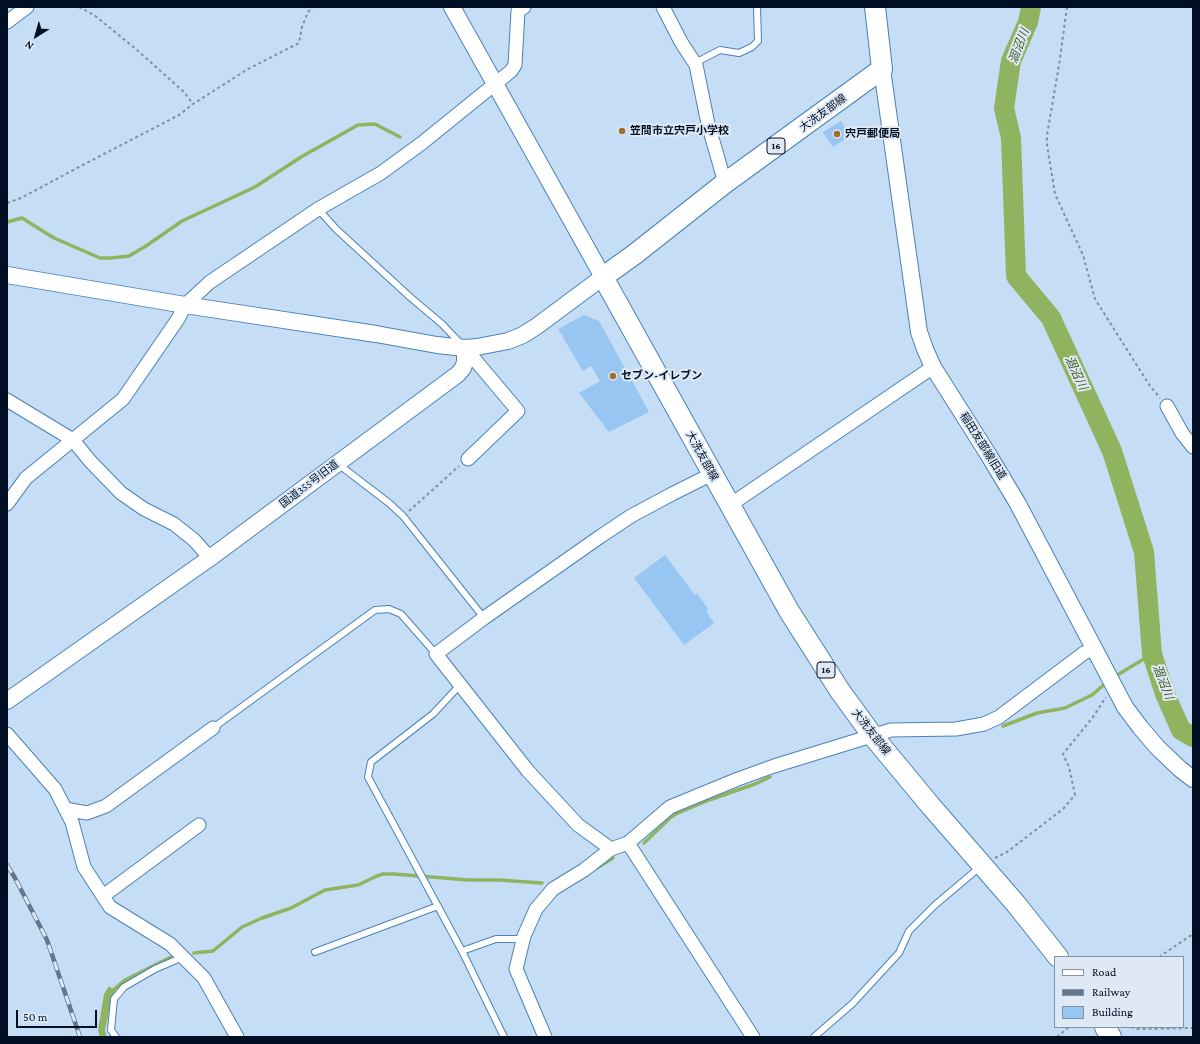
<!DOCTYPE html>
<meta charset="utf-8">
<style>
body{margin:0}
#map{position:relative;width:1200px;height:1044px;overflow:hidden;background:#c6def5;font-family:"Crimson Pro",serif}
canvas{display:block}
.frame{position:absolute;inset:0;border:8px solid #000f23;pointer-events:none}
.legend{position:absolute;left:1054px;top:956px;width:130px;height:72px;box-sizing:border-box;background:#dee9f5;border:1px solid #8592a1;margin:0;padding:5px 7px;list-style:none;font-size:12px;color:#000f23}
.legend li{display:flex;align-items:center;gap:8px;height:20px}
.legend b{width:20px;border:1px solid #8592a1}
.north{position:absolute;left:16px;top:16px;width:40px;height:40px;-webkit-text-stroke:3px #dee9f5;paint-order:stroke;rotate:217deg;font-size:11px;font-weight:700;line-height:16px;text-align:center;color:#000f23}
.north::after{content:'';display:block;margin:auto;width:14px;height:18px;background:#000f23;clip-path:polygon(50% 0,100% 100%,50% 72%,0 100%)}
.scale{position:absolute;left:16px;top:1010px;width:81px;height:18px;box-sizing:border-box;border:2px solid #000f23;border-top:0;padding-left:5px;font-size:12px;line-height:14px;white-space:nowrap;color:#000f23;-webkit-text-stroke:3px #dee9f5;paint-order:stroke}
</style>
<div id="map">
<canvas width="1200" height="1044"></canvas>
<div class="frame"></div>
<ul class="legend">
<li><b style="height:5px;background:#fff"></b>Road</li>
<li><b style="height:5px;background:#63768c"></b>Railway</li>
<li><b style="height:11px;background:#97c6f3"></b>Building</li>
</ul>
<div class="north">N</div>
<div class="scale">50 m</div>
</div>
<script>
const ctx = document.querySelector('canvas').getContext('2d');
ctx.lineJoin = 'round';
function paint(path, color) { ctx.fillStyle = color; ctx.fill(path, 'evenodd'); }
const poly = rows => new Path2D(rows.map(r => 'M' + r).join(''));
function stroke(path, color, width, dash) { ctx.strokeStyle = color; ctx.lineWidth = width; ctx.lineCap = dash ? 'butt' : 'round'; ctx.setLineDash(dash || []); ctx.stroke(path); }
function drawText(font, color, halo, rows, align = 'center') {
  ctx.font = font + ' "Crimson Pro","Noto Sans JP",serif'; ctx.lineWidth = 4; ctx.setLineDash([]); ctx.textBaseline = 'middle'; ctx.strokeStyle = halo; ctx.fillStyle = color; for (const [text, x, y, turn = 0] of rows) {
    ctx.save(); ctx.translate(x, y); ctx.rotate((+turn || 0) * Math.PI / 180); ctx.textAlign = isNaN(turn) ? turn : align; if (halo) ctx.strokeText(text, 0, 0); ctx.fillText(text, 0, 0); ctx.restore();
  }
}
paint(poly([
 [109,986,116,992,112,998,105,1030,107,1037,100,1037,98,1030,104,994]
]), '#8fb35f');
stroke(poly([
 [7,222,22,218,54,238,100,258,111,258,129,256,146,246,182,221,255,187,301,157,358,125,375,124,400,137],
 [1114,677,1152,654],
 [1003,726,1037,713,1065,708,1092,695,1107,682],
 [644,843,671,817,678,813,709,800,755,784,770,777],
 [595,869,613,858],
 [194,953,213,951,242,927,262,918,291,908,325,890,358,885,377,876,383,874,394,874,469,880,499,880,542,883],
 [111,992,125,980,171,957]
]), '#8fb35f', 3.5);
stroke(poly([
 [1031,7,1028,22,1011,61,1004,108,1011,138,1016,276,1051,318,1112,451,1144,552,1152,654,1165,694,1181,730,1193,737]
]), '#8fb35f', 20);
paint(poly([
 [841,121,850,136,833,147,823,132],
 [584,315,599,321,649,412,609,432,579,393,600,381,591,366,583,371,558,329],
 [665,555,695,595,697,593,708,609,706,611,714,623,684,645,634,578]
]), '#97c6f3');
const service = poly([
 [695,63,720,50,739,53,752,47,758,41,757,7],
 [318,209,336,229,410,297,442,324,461,344],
 [338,464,389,503,403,516,484,618],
 [460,685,433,714,371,762,368,777,462,951,496,939,524,939],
 [213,728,375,610,389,609,401,614,436,654],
 [462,951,504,1037],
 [315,952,438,906],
 [116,1037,111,1030,114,999,124,987,155,969,183,957],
 [814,1037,852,1004,899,953,909,931,935,905,980,867]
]);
const minor = poly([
 [663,7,681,42,696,65,708,124,725,183],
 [7,22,27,7],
 [465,348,518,411,468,459],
 [7,400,73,440,90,461,121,493,144,509,174,524,194,540,210,558],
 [1167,406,1182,433,1193,447],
 [7,504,26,478,123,399,178,319,185,305,210,282,318,209,381,173,422,143,511,71,515,65,518,11,524,7],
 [730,505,933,367],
 [7,734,55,789,72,822,84,867,110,907,170,944,204,978,237,1037],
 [65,809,87,813,106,806,213,728],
 [628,843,611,849,578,825,528,771,436,654,484,618,601,536,631,516,672,494,712,474],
 [103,896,199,825],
 [545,1037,516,969,524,936,536,909,553,889,584,870,611,849],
 [753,1037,628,843,670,807,738,779,774,766,891,730,956,729,984,724,999,717,1084,653,1094,649]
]);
const tertiary = poly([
 [882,69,919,332,925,349,933,367,988,454,1018,504,1125,707,1140,727,1157,747,1180,769,1193,779],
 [7,275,185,305,376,334,437,345,465,348,477,347,508,341,523,335,537,326,603,277,452,7],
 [7,701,210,558,458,374,463,368,465,362,465,348]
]);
const primary = poly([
 [875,7,882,69,725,183,635,254,603,277,789,611,840,691,872,735,930,805,1016,904,1058,957],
 [1105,1027,1111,1037]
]);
stroke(service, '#4982b7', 8);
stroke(minor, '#4982b7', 15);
stroke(tertiary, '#4982b7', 18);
stroke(primary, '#4982b7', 22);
stroke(poly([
 [79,7,94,15,136,49,184,92,193,104],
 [1067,7,1059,65,1047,135,1047,145,1055,194,1083,255,1095,299,1150,386,1160,398],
 [7,203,21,198,79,167,179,115,193,104,248,69,299,43,302,27,308,12,313,7],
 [409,511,459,466],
 [995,858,1007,852,1063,809,1075,795,1069,767,1063,754,1093,717,1106,697],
 [1159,957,1193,934],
 [1131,1027,1137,1029,1193,1028],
 [1057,1037,1069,1027]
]), '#7b90a6', 2, [3, 3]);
stroke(service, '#fff', 6);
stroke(minor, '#fff', 13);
stroke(tertiary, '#fff', 16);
stroke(primary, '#fff', 20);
const rail = poly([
 [7,865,15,878,47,940,80,1037]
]);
stroke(rail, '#63768c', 4.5);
stroke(rail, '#dee9f5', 3, [9]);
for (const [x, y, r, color] of [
 [622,131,4,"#a36c27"],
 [837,134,4,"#a36c27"],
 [613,376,4,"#a36c27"]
]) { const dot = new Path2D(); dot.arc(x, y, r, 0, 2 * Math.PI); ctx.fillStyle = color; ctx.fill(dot); stroke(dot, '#dee9f5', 1.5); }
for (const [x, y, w] of [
 [776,146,18],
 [826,670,18]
]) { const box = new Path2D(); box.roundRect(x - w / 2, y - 8, w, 16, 3); ctx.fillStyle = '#dee9f5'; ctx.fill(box); stroke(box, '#000f23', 1); }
drawText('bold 10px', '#000f23', null, [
 ["16",776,146],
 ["16",826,670]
]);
drawText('11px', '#000f23', '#dee9f5', [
 ["大洗友部線",823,113,-36],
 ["稲田友部線旧道",983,446,58],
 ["大洗友部線",702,456,61],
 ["国道355号旧道",309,484,-37],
 ["大洗友部線",871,732,52]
]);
drawText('bold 11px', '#000f23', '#dee9f5', [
 ["笠間市立宍戸小学校",630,131],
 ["宍戸郵便局",845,134],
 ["セブン-イレブン",621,376]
], 'left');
drawText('italic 12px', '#42591f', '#dee9f5', [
 ["涸沼川",1019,46,-69],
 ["涸沼川",1076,373,65],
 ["涸沼川",1163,682,69]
]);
</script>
